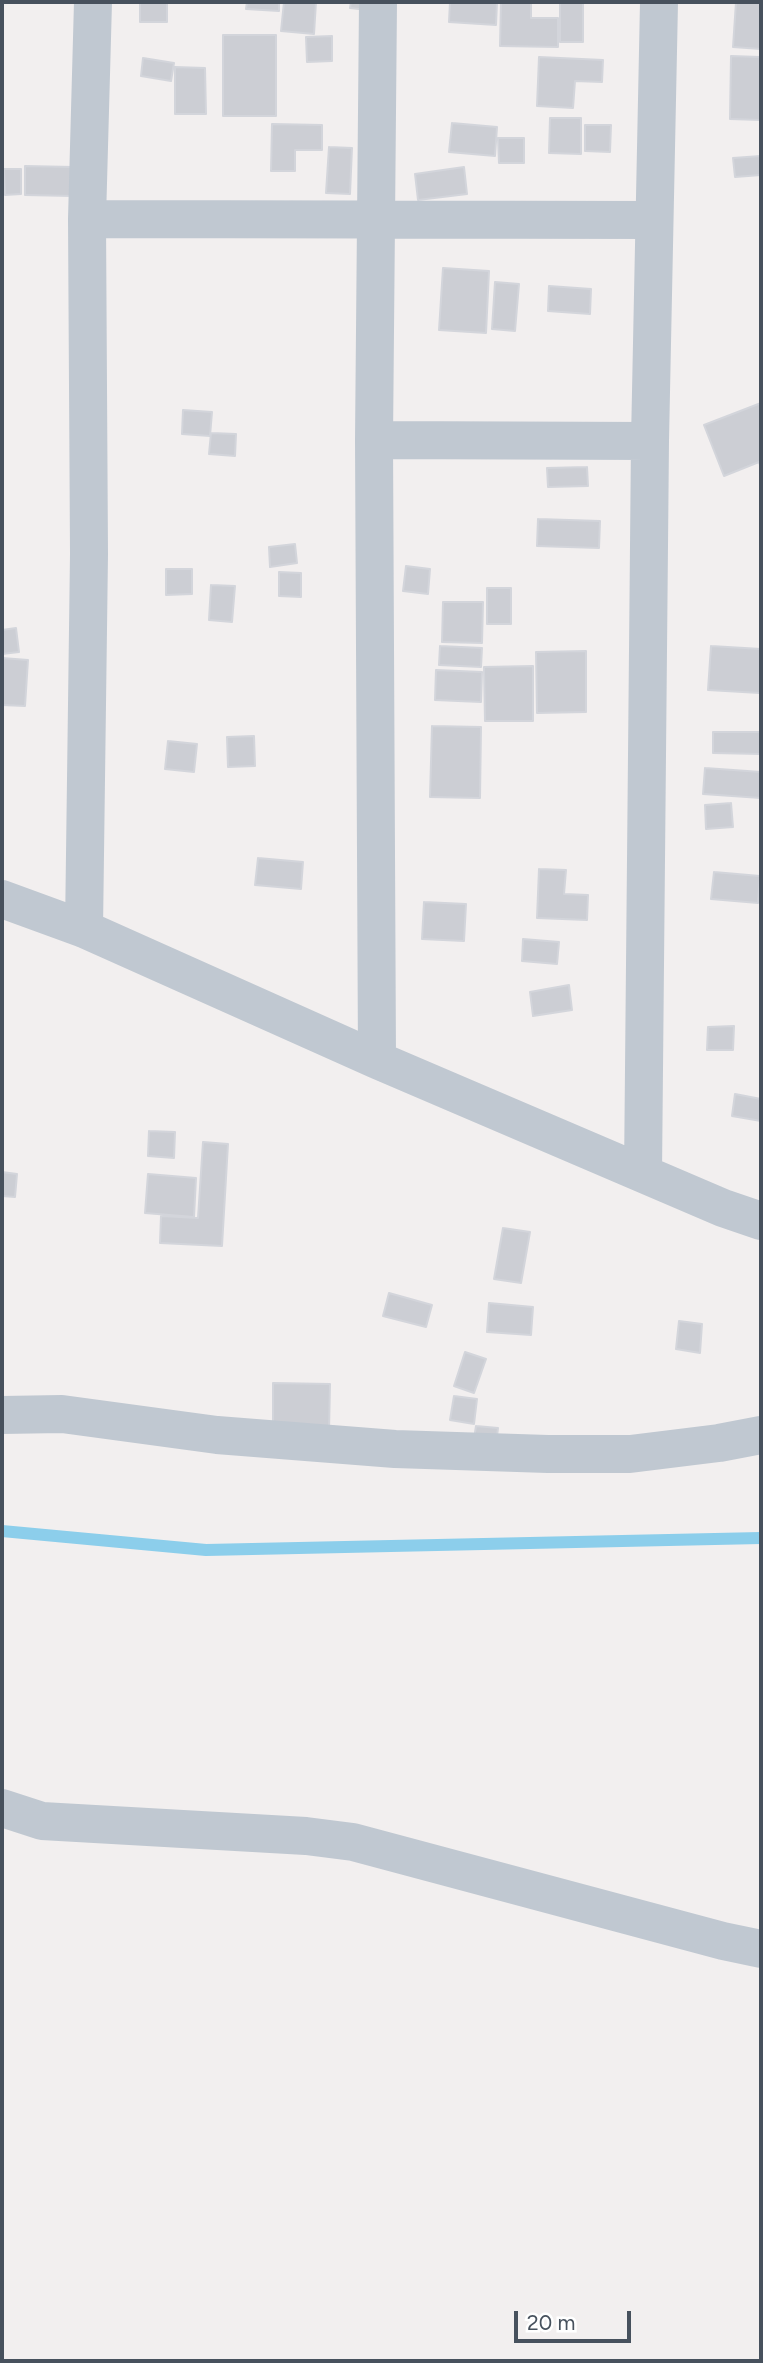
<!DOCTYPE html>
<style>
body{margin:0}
#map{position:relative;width:763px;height:2363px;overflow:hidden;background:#f2efef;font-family:Figtree,sans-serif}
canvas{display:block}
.frame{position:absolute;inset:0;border:4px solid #47515d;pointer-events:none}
.scale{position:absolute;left:514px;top:2311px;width:117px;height:32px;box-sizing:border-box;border:4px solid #47515d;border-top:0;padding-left:9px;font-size:21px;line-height:24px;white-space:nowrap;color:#47515d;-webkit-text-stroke:5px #fff;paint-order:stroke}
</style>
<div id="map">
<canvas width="763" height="2363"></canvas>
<div class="frame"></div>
<div class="scale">20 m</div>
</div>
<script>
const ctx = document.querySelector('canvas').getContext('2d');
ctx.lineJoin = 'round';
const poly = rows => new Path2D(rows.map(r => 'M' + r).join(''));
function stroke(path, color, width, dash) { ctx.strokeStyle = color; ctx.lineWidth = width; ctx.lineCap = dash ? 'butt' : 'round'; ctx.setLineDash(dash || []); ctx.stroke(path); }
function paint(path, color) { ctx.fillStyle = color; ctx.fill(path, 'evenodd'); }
stroke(poly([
 [2,1531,206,1550,761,1538]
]), '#8cceeb', 12);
const building = poly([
 [140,2,167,2,167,22,140,22,140,2],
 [247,2,279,2,279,11,246,9,247,2],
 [284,2,316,2,314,34,281,31,284,2],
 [351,2,376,2,376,11,350,8,351,2],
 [450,2,497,2,496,25,449,22,450,2],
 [501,2,531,2,531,18,558,18,558,47,500,46,501,2],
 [560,2,583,2,583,42,560,42,560,2],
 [736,2,761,2,761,49,733,47,736,2],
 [223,35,276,35,276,116,223,116,223,35],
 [332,36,332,61,307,62,306,37,332,36],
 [731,56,760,57,761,120,730,119,731,56],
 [539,57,603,60,602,82,575,81,573,108,537,106,539,57],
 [143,58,174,63,171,81,141,76,143,58],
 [175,67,205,68,206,114,175,114,175,67],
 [550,118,581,118,581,154,549,153,550,118],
 [452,123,497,127,495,156,449,152,452,123],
 [272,124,322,125,322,150,295,150,295,171,271,171,272,124],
 [585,125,611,125,610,152,585,151,585,125],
 [498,138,524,138,524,163,499,163,498,138],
 [329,147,352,148,350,194,326,193,329,147],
 [761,156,761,175,735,177,733,158,761,156],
 [25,166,73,167,72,196,25,195,25,166],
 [464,167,467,194,418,200,415,174,464,167],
 [4,169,21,169,21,194,5,195,4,169],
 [443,268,489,271,486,333,439,330,443,268],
 [495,282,519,284,515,331,492,329,495,282],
 [549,286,591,289,590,314,548,311,549,286],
 [761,403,761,468,759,462,724,476,704,425,761,403],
 [183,410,212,412,210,436,182,434,183,410],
 [211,433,236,434,235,456,209,454,211,433],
 [587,467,588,486,548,487,547,468,587,467],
 [538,519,600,521,599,548,537,546,538,519],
 [295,544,297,563,270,567,269,547,295,544],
 [406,566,430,569,428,594,403,591,406,566],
 [166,569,192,569,192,594,166,595,166,569],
 [279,572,301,573,301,597,279,596,279,572],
 [211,585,235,586,232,622,209,620,211,585],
 [487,588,511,588,511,624,487,624,487,588],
 [443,602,483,602,482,643,442,642,443,602],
 [16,628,19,652,2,654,2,630,16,628],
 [440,646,482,648,481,667,439,665,440,646],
 [711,646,761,649,760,693,708,690,711,646],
 [586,651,586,712,537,713,536,652,586,651],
 [2,658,28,660,25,706,2,705,2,658],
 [533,666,533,721,485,721,484,667,533,666],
 [436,670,482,672,481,702,435,700,436,670],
 [432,726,481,727,480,798,430,797,432,726],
 [713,732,761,732,761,754,713,753,713,732],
 [254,736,255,766,228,767,227,737,254,736],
 [168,741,197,744,194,772,165,769,168,741],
 [705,768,761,772,761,798,703,794,705,768],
 [731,803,733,827,706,829,705,805,731,803],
 [258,858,303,862,301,889,255,885,258,858],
 [539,869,566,870,564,894,588,895,587,920,537,918,539,869],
 [714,872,760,876,758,903,711,899,714,872],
 [424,902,466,904,464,941,422,939,424,902],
 [523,939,559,942,557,964,522,961,523,939],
 [569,985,572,1010,533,1016,530,992,569,985],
 [734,1026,733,1050,707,1050,708,1027,734,1026],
 [735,1094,761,1099,761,1121,732,1116,735,1094],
 [149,1131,175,1132,174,1158,148,1156,149,1131],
 [203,1142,228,1144,222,1246,160,1243,161,1216,198,1218,203,1142],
 [2,1172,17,1174,15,1197,2,1196,2,1172],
 [148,1174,196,1178,194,1217,145,1213,148,1174],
 [503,1228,530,1232,521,1283,494,1279,503,1228],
 [389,1293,432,1305,426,1327,383,1316,389,1293],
 [489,1303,533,1307,531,1335,487,1332,489,1303],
 [679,1321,702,1324,700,1353,676,1349,679,1321],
 [465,1352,486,1359,474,1393,454,1386,465,1352],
 [273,1383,330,1384,329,1431,273,1430,273,1383],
 [454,1396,477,1399,474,1424,450,1420,454,1396],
 [476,1426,498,1428,495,1454,472,1451,476,1426]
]);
paint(building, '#ccced4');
stroke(building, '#d3d5db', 2);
stroke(poly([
 [87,219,654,220],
 [374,440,650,441],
 [2,899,84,929,377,1060,723,1208,761,1221],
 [84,929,89,554,87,219,93,2],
 [377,1060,374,440,378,2],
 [643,1173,650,441,659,2],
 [2,1415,62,1414,217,1435,395,1449,548,1454,630,1454,719,1443,761,1435],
 [2,1808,42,1821,306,1836,353,1842,723,1941,761,1949]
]), '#c0c8d1', 38);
</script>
